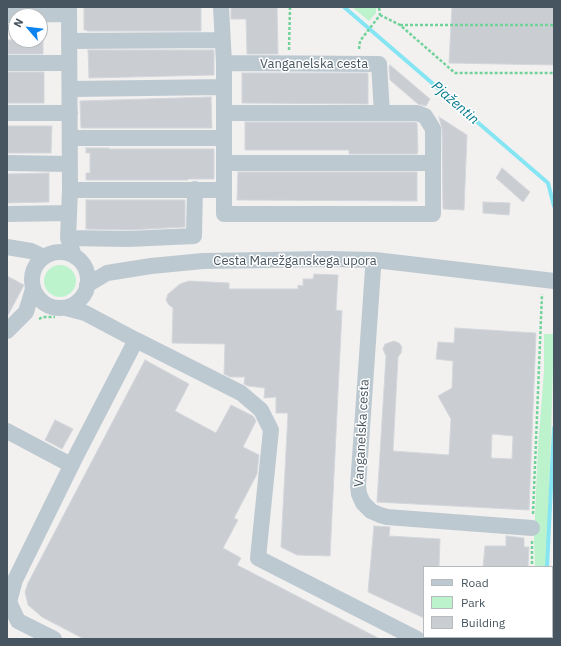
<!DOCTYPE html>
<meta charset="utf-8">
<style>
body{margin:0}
#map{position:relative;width:561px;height:646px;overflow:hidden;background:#f3f0f0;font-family:"IBM Plex Sans",sans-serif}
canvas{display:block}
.frame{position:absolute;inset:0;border:8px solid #46555f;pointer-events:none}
.legend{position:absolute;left:423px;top:566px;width:130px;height:72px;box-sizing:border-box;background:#fff;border:1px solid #b5bbbf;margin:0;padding:5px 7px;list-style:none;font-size:12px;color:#46555f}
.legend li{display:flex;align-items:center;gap:8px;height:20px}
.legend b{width:20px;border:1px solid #b5bbbf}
.north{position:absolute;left:8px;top:8px;width:40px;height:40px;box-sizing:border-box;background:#fff;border:1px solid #b5bbbf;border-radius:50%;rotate:298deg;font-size:11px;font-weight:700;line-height:16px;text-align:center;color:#46555f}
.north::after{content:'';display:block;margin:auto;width:14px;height:18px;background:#0c84f0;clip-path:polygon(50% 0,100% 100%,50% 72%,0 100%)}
</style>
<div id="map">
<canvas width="561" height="646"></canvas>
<div class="frame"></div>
<ul class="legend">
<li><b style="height:5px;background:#bdc9d0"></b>Road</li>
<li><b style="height:11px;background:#bcf3cc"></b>Park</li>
<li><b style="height:11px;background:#caced3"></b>Building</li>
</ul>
<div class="north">N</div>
</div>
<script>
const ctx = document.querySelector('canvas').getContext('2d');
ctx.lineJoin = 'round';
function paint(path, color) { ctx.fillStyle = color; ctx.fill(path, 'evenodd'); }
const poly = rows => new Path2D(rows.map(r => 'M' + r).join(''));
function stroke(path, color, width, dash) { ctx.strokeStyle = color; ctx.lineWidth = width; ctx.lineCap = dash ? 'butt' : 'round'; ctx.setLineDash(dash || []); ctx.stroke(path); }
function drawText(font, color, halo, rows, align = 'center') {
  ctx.font = font + ' "IBM Plex Sans",sans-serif'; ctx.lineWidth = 3; ctx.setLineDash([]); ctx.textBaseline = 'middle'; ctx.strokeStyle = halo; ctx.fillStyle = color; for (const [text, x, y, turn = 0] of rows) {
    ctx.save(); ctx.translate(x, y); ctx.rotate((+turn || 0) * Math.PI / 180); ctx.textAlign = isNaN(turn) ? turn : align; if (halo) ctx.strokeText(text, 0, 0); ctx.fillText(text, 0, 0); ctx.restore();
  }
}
paint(poly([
 [352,7,376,7,376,13,369,21],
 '44 281a16 16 0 1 1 32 0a16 16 0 1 1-32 0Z',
 [544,334,554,334,547,567,535,567,534,538,538,447,544,371]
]), '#bcf3cc');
stroke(poly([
 [344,7,548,183,554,206],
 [547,567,554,428],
 [552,603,554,617]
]), '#86e5f2', 4);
const building = poly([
 [84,7,201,7,201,31,87,31,87,30,84,30,84,7],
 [231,7,277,7,278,54,247,54,246,19,231,19,231,7],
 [452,7,554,7,554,65,449,63,452,7],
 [7,40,43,40,43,54,7,54,7,40],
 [88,50,214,50,214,75,89,78,88,50],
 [390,65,430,99,426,106,418,104,390,80,389,67,390,65],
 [7,72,44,72,44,103,7,103,7,72],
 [242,73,368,73,368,104,242,103,242,73],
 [211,97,212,128,81,128,80,101,211,97],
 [439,117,467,135,464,210,443,209,442,129,439,117],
 [245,122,415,122,417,123,418,151,417,154,349,154,349,150,245,150,245,122],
 [7,126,52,126,51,153,7,153,7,126],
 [86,148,109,148,109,149,214,149,214,179,188,179,188,180,86,180,86,173,90,173,90,153,86,153,86,148],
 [502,168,530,192,523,202,496,178,502,168],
 [238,172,417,172,417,201,237,200,238,172],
 [49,173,49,202,7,203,7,174,49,173],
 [86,200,185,200,185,227,128,230,86,229,86,200],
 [483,202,510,203,509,215,483,213,483,202],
 [314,274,338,275,336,310,342,311,330,556,297,555,281,547,288,413,276,413,276,397,264,398,265,388,248,386,244,384,245,377,230,377,224,374,225,344,172,343,173,308,169,305,166,300,168,294,180,284,189,281,229,283,229,289,298,289,298,285,303,286,303,279,313,279,314,274],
 [7,276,24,285,7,317,7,276],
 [455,328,536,333,529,510,377,502,386,356,383,349,385,344,394,341,399,343,402,347,401,353,398,357,393,451,449,455,451,419,438,396,452,388,453,361,436,359,438,342,454,343,455,328],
 [492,434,513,436,512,459,491,458,492,434],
 [145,360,189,384,175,411,216,433,231,405,253,416,256,421,243,447,259,455,257,474,234,518,238,520,223,548,241,558,237,565,380,639,84,639,42,617,28,605,25,592,28,583,145,360],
 [55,420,73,429,62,449,45,440,55,420],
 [374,526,390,527,389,536,440,539,439,567,424,567,424,618,368,592,374,526],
 [506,536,524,538,524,547,529,547,528,567,483,567,485,546,506,546,506,536]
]);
paint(building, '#caced3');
stroke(building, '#d3d7dc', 1);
stroke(poly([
 [380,15,400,25,455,73,554,73],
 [400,25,554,25],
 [359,49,360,41,380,15,379,7],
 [289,50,290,7],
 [39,319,43,317,55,317],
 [533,514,542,294],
 [532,541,532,567],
 [541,637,541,639]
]), '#71d39a', 2.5, [3, 2]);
stroke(poly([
 [69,7,70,190,68,238,74,256],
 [7,15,69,14],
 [69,41,222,40],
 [7,63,69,63],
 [224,63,379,64,382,113],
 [70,89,224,87],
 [7,113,70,113],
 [224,113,417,113,425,116,433,129,433,214,224,214,224,190],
 [70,138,224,138],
 [7,163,70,164],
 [225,163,433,163],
 [70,190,224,190,224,63,221,7],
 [7,214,69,213],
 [68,238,128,239,194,236,195,189],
 [7,247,31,251,44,257],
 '32 280a28 28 0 1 1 56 0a28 28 0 1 1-56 0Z',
 [375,260,373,269,358,486,359,494,363,503,371,511,380,515,387,517,532,528],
 [87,285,107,273,151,266,203,261,328,259,375,260,554,281],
 [66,308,85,313,136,340],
 [7,331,26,312,33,289],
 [7,431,71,465],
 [54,639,18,621,9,602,15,580,75,458,136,340,241,393,261,410,271,430,258,558,417,639]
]), '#bdc9d0', 16);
drawText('13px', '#46555f', '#fff', [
 ["Vanganelska cesta",314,64],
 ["Cesta Marežganskega upora",295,261],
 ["Vanganelska cesta",362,433,-87]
]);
drawText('italic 14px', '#067c8d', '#fff', [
 ["Pjažentin",455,103,41]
]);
</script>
